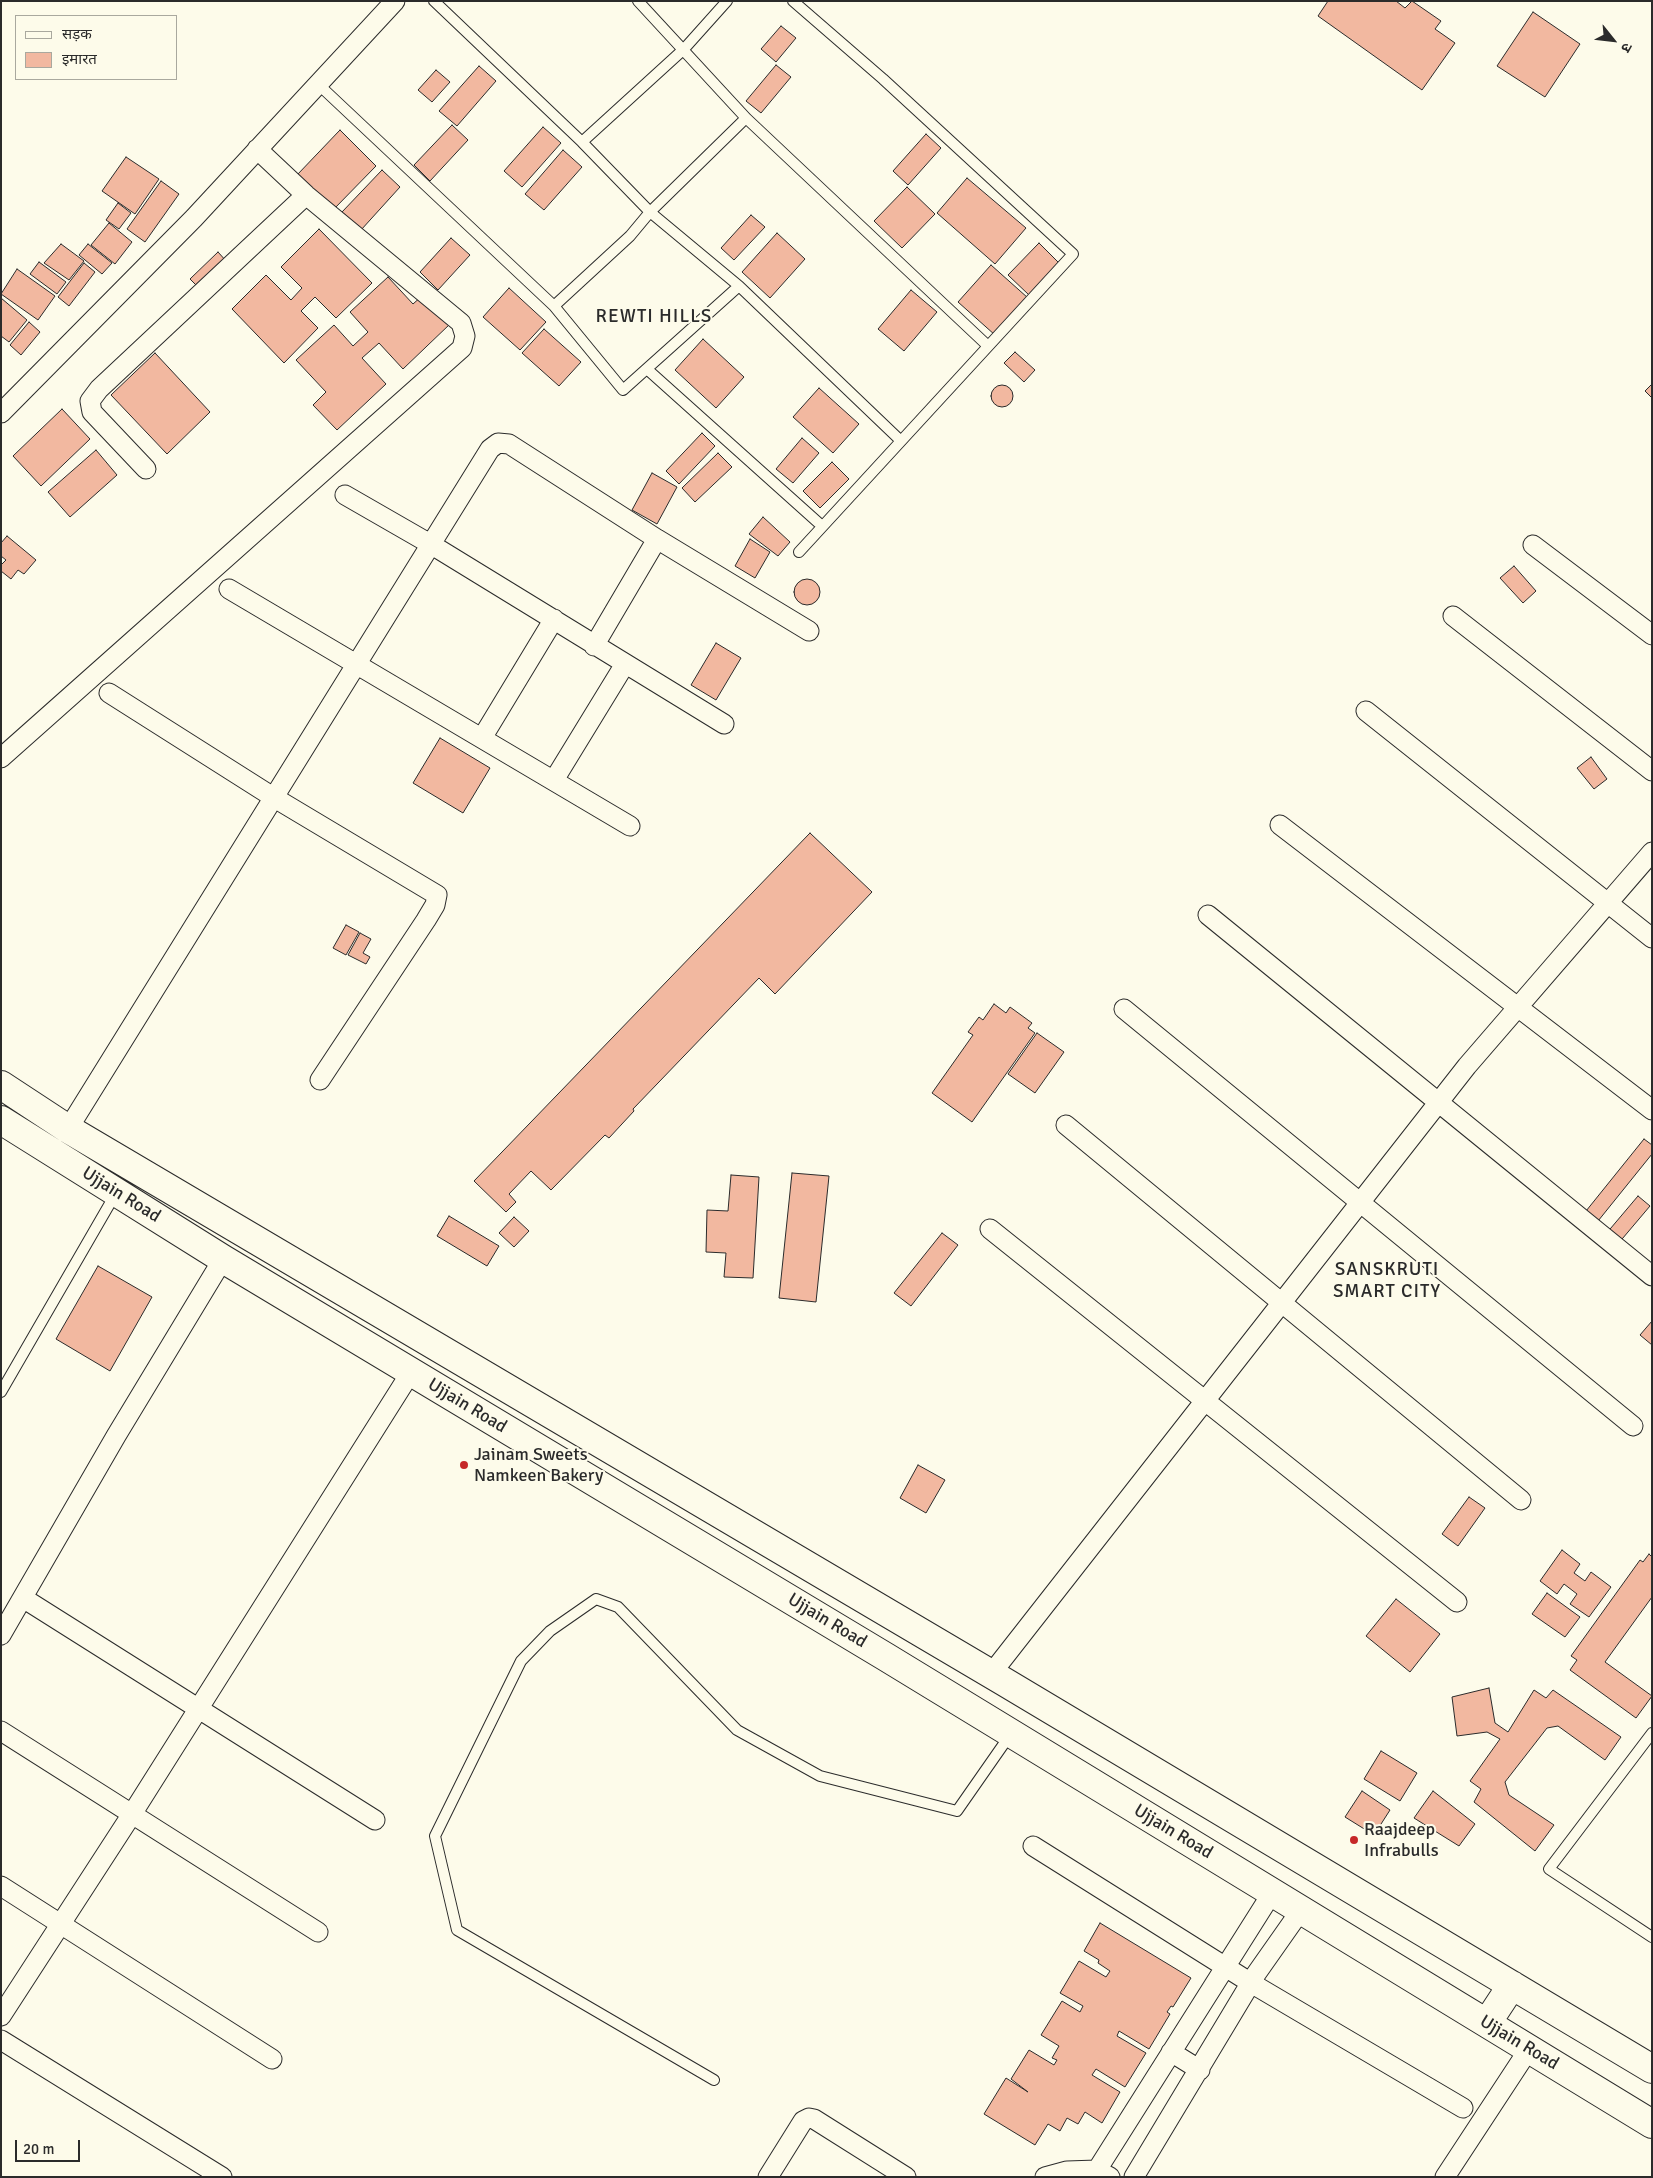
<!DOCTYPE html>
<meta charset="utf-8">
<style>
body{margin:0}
#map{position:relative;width:1653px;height:2178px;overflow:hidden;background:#fdfbea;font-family:Signika,"Noto Sans Devanagari",sans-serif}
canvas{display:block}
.frame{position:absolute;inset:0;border:2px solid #2b2b2b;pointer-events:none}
.legend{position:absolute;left:15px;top:15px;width:162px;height:65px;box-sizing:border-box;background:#fdfbea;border:1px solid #a9a89e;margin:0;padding:6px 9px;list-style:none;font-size:15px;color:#2b2b2b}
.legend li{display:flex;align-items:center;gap:10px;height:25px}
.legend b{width:25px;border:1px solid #a9a89e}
.north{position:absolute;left:1588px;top:15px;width:50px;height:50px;-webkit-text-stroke:4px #fdfbea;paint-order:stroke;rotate:119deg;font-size:14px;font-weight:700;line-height:20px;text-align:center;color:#2b2b2b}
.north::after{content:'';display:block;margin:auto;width:18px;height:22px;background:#2b2b2b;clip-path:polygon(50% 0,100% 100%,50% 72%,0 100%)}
.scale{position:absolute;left:15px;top:2140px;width:65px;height:22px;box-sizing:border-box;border:2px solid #2b2b2b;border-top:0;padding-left:6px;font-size:15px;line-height:18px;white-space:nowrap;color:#2b2b2b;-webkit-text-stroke:4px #fdfbea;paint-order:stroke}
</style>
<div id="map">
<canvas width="1653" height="2178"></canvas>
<div class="frame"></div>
<ul class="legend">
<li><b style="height:6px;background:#fdfbea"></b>सड़क</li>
<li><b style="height:14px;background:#f2b8a0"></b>इमारत</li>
</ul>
<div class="north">उ</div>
<div class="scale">20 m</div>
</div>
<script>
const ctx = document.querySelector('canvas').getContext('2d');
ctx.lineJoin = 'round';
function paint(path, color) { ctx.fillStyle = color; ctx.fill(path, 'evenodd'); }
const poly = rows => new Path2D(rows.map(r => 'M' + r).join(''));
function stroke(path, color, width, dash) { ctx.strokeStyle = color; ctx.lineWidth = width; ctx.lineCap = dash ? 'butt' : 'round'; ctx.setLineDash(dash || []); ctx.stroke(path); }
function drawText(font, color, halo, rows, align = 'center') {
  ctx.font = font + ' Signika,sans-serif'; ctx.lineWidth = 4; ctx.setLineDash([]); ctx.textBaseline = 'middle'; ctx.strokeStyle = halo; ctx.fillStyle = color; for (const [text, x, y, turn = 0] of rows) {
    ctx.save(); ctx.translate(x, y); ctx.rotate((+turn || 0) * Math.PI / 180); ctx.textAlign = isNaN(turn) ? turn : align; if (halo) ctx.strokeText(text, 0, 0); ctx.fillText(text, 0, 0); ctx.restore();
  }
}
const building = poly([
 [1328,1,1396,1,1405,8,1412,1,1441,21,1435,29,1455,43,1422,90,1318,16,1328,1],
 [1533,12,1580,44,1545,97,1497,66,1533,12],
 [781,26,796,38,776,62,761,49,781,26],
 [776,65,791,77,761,113,746,101,776,65],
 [479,66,496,81,457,126,439,111,479,66],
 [436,70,450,82,432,102,418,90,436,70],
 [452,125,468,140,430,181,414,165,452,125],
 [543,127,561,143,522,187,504,171,543,127],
 [340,130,376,166,333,210,297,175,340,130],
 [926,134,941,148,908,185,893,171,926,134],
 [563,150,582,167,544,210,525,194,563,150],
 [126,157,159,179,135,214,102,191,126,157],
 [382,170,400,187,361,230,342,212,382,170],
 [967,178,1026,228,995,264,937,213,967,178],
 [161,181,179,194,145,242,127,229,161,181],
 [907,187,935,214,902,248,874,221,907,187],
 [118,203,131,213,119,229,106,220,118,203],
 [751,215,765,227,734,260,721,248,751,215],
 [109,223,132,242,115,264,91,245,109,223],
 [319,229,372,283,336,318,315,297,301,311,318,328,284,363,232,309,266,275,291,300,302,288,281,267,319,229],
 [777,233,805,259,770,298,742,272,777,233],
 [451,238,470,255,438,290,420,272,451,238],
 [1039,243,1059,263,1029,295,1008,275,1039,243],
 [61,244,84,261,69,280,44,263,61,244],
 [88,244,112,263,102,274,79,255,88,244],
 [218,252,227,262,199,288,190,279,218,252],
 [39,262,66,282,57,294,30,274,39,262],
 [84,263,95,272,69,306,58,297,84,263],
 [991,265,1028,298,995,335,958,302,991,265],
 [17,269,55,296,38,320,1,294,17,269],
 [388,277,413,304,423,295,450,324,403,369,379,343,362,358,386,384,337,430,313,405,326,392,296,360,334,325,353,346,368,332,350,312,388,277],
 [509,288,546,322,520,350,483,317,509,288],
 [911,290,937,312,904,351,878,329,911,290],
 [1,298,27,320,9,342,1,336,1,298],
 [29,322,40,332,21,355,10,345,29,322],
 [544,329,581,362,559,386,522,353,544,329],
 [703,339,744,377,716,408,675,370,703,339],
 [1015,352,1035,370,1024,382,1004,363,1015,352],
 [155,353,210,412,167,454,111,395,155,353],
 [1652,384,1652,398,1645,391,1652,384],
 '991 396a11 11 0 1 1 22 0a11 11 0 1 1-22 0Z',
 [819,388,859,424,833,453,793,417,819,388],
 [62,409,90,439,41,486,13,456,62,409],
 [702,433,715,446,679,484,666,471,702,433],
 [802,438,819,453,793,483,776,469,802,438],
 [96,450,117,475,70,517,48,492,96,450],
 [718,453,732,467,695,502,682,488,718,453],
 [832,462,849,479,820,508,803,491,832,462],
 [652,473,677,487,657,524,632,510,652,473],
 [763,517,790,542,778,556,749,534,763,517],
 [7,536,36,560,24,574,18,570,11,579,1,571,1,565,6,560,1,556,1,543,7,536],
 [750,539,770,552,755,578,735,566,750,539],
 [1514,566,1536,591,1523,603,1500,578,1514,566],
 '794 592a13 13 0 1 1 26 0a13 13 0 1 1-26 0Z',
 [716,643,741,658,716,700,691,685,716,643],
 [440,738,490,768,463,813,413,783,440,738],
 [1591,757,1607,779,1594,789,1577,768,1591,757],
 [810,833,872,892,775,994,759,978,633,1109,634,1111,609,1138,605,1135,551,1190,531,1171,509,1194,516,1202,506,1212,474,1181,810,833],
 [346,925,359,932,346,955,333,948,346,925],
 [360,933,371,939,363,953,370,957,366,964,348,955,360,933],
 [994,1004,1006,1013,1010,1007,1032,1023,1028,1028,1035,1033,972,1122,932,1093,973,1035,968,1032,979,1017,983,1020,994,1004],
 [1037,1033,1064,1052,1035,1093,1008,1074,1037,1033],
 [1644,1139,1652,1145,1652,1154,1594,1226,1582,1216,1644,1139],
 [792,1173,829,1176,816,1302,779,1298,792,1173],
 [731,1175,759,1177,753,1278,724,1277,726,1253,706,1252,707,1210,728,1211,731,1175],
 [1638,1196,1650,1206,1617,1245,1605,1235,1638,1196],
 [449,1216,499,1246,487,1266,437,1236,449,1216],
 [514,1217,529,1231,514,1247,499,1233,514,1217],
 [942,1233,958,1245,911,1306,894,1293,942,1233],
 [98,1266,152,1297,110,1371,56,1339,98,1266],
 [1652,1321,1652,1345,1640,1335,1652,1321],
 [918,1465,945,1480,926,1513,900,1498,918,1465],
 [1469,1497,1485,1508,1458,1546,1442,1534,1469,1497],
 [1562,1550,1580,1564,1574,1573,1585,1581,1591,1572,1611,1587,1589,1617,1570,1604,1577,1594,1564,1584,1557,1594,1540,1581,1562,1550],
 [1649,1554,1652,1557,1652,1597,1605,1662,1652,1696,1636,1718,1570,1670,1577,1660,1571,1656,1640,1560,1643,1562,1649,1554],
 [1547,1593,1580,1617,1565,1637,1532,1614,1547,1593],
 [1396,1599,1440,1634,1410,1672,1366,1636,1396,1599],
 [1489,1688,1495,1723,1508,1732,1534,1690,1546,1698,1553,1690,1621,1737,1605,1760,1558,1726,1547,1728,1505,1782,1509,1795,1554,1825,1535,1851,1474,1802,1481,1789,1470,1781,1500,1739,1487,1732,1457,1736,1452,1697,1489,1688],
 [1381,1751,1417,1773,1400,1801,1364,1779,1381,1751],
 [1362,1791,1390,1810,1374,1835,1345,1817,1362,1791],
 [1433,1791,1475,1824,1459,1846,1414,1818,1433,1791],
 [1100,1923,1191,1978,1173,2007,1171,2006,1167,2012,1170,2014,1149,2049,1119,2031,1117,2036,1146,2053,1125,2087,1096,2069,1092,2075,1120,2092,1102,2123,1085,2112,1078,2124,1067,2118,1060,2131,1048,2124,1035,2145,984,2114,1006,2078,1028,2092,1011,2079,1029,2050,1054,2065,1057,2060,1052,2058,1059,2046,1041,2035,1062,2001,1080,2012,1083,2006,1060,1993,1079,1961,1106,1977,1110,1971,1098,1963,1099,1960,1084,1951,1100,1923]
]);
paint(building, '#f2b8a0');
stroke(building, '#2b2b2b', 1);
const lane = poly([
 [434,1,582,142,650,212,739,286,901,441],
 [638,1,746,118,988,346],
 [793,1,883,79,1073,254,799,552],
 [318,84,554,306,623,390,739,286],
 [582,142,684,49,727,1],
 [554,306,630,236,650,212,746,118],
 [648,370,822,526],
 [1,1392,116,1193],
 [1652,1733,1549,1869,1652,1937],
 [714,2080,457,1930,435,1836,521,1661,550,1631,596,1599,618,1607,737,1730,820,1776,957,1811,1010,1735]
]);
const street = poly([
 [1,413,194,218,395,1],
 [146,469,92,412,90,401,99,389,306,195],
 [345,495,432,545,724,724],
 [1533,545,1652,635],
 [229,589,630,826],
 [1453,616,1652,771],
 [594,646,657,539],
 [109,693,273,797,437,895,435,905,426,920,320,1080],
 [1366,711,1652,938],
 [482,738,554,619],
 [1,758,462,348,465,336,461,323,306,195,257,149],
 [554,780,625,664],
 [1280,825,1652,1110],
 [1208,915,1652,1276],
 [1124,1009,1633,1426],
 [1066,1125,1521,1500],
 [68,1129,490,449,498,443,509,444,657,539,809,631],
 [990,1229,1457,1602],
 [23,1598,375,1820],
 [1,1635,116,1436,223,1259],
 [991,1674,1467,1066,1652,852],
 [1,1731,318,1932],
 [1033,1846,1251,1983,1463,2108],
 [1,1886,272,2059],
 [1,2016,132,1814,411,1372],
 [1,2040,222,2177],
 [1171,2052,1200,2070],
 [1097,2170,1272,1893],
 [768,2177,803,2121,809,2118,814,2119,906,2177],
 [1045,2177,1067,2171,1097,2170,1110,2177],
 [1134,2177,1256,1974,1301,1910],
 [1445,2177,1529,2049]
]);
const primary = poly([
 [1,1085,68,1129,1003,1681,1652,2069],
 [1,1120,223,1259,886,1657,1652,2124],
 [1487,2023,1512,1985]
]);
stroke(lane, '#2b2b2b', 12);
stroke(street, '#2b2b2b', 21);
stroke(primary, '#2b2b2b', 30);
stroke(lane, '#fdfbea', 10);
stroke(street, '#fdfbea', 19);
stroke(primary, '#fdfbea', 28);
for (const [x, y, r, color] of [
 [464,1465,5,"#c62828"],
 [1354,1840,5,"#c62828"]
]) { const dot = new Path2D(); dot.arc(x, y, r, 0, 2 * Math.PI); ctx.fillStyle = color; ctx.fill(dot); stroke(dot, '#fdfbea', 2); }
drawText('18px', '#2b2b2b', '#fdfbea', [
 ["Ujjain Road",121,1195,32],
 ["Ujjain Road",467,1406,31],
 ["Ujjain Road",827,1621,31],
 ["Ujjain Road",1173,1832,31],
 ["Ujjain Road",1519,2043,31]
]);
drawText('18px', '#2b2b2b', '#fdfbea', [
 ["Jainam Sweets",474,1455],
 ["Namkeen Bakery",474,1476],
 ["Raajdeep",1364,1830],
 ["Infrabulls",1364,1851]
], 'left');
ctx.letterSpacing = '1px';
drawText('19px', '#2b2b2b', '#fdfbea', [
 ["REWTI HILLS",654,317],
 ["SANSKRUTI",1387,1270],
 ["SMART CITY",1387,1292]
]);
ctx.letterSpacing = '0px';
</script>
